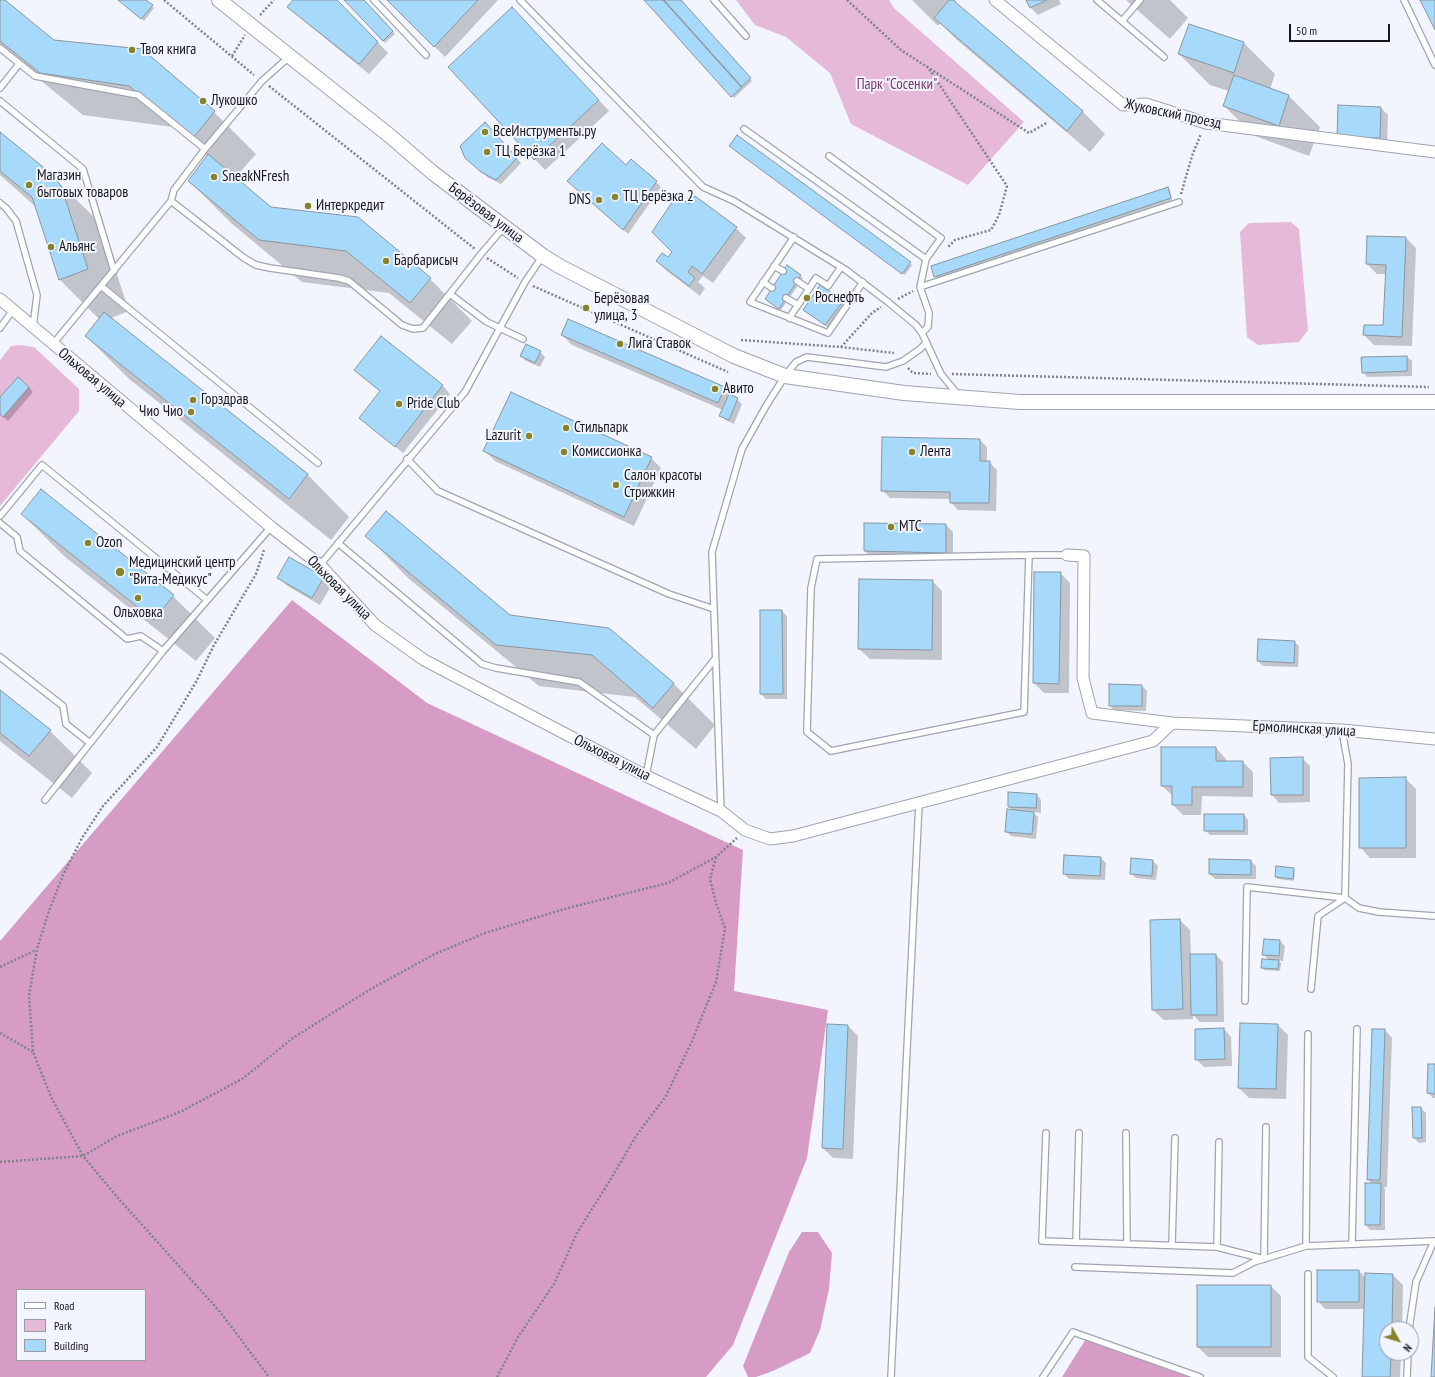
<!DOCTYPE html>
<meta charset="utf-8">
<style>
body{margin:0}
#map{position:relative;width:1435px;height:1377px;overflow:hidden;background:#f2f5fd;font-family:"PT Sans Narrow",sans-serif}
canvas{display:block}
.legend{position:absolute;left:16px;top:1289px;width:130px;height:72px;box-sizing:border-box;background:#f2f5fd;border:1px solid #9a9ca3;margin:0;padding:5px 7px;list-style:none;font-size:12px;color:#15171c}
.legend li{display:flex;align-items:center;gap:8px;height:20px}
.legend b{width:20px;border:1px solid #9a9ca3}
.north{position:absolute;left:1379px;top:1321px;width:40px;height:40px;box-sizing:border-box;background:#f2f5fd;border:1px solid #9a9ca3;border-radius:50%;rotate:129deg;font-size:11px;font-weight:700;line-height:16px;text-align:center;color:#15171c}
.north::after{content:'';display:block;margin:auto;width:14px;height:18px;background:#86832c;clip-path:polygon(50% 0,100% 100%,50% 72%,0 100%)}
.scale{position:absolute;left:1289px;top:24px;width:101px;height:18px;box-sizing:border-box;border:2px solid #15171c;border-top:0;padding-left:5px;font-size:12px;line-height:14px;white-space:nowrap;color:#15171c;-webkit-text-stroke:3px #f2f5fd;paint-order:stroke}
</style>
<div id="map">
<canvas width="1435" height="1377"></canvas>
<ul class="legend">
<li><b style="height:5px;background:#fff"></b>Road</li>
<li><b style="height:11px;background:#e6b9d8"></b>Park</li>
<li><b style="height:11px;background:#a7d9fb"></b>Building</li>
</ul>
<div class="north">N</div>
<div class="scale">50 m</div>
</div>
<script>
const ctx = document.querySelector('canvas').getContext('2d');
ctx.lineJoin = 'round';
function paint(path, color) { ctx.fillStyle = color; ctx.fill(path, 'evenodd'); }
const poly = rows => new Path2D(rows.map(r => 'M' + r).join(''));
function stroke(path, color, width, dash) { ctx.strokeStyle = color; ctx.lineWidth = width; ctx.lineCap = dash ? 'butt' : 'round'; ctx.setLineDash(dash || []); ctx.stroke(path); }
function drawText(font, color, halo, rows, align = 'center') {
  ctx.font = font + ' "PT Sans Narrow",sans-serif'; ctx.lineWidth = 4; ctx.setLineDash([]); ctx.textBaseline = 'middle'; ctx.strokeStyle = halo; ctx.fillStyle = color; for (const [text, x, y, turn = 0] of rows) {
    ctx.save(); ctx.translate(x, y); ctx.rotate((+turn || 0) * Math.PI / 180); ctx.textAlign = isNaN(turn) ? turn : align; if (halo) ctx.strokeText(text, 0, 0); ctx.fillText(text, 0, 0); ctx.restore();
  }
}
paint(poly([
 [736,0,889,0,894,8,1024,122,968,185,851,124,830,73,786,37,755,25],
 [1291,222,1299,229,1308,330,1299,342,1258,345,1247,337,1240,232,1249,223],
 [20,345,34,347,79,389,79,411,0,506,0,360,11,346]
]), '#e6b9d8');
paint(poly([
 [292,600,427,703,743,850,734,991,828,1010,807,1158,733,1345,706,1377,0,1377,0,941],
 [17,1290,145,1290,145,1360,17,1360],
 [802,1232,818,1232,832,1253,829,1289,820,1330,810,1353,773,1371,756,1377,748,1377,743,1366,789,1252],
 [1089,1334,1198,1377,1062,1377]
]), '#d69cc6');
paint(poly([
 [0,0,4,0,53,41,142,50,214,112,256,154,235,178,271,208,358,218,430,279,472,321,452,344,389,293,302,282,231,223,189,181,208,156,172,127,83,115,13,58,0,45],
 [119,0,145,0,154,8,144,21],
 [294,0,336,0,388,53,369,74,299,17,289,7],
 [345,0,362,0,395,34,385,43],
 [388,0,498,0,445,57],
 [645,0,680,0,752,81,734,98],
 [912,0,955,0,958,5,1083,112,1105,134,1090,152,957,40,941,24,937,25],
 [1027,0,1059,0,1061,4,1038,15,1031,8],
 [1126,0,1170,0,1188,18,1170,39],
 [512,8,609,111,545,170,449,67],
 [1190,25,1244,43,1275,74,1270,89,1289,96,1320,127,1309,156,1255,136,1224,106,1229,91,1210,85,1179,54],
 [1381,108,1388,115,1387,146,1345,144],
 [490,128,521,163,501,184,487,177,471,162],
 [0,133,52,176,95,218,102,229,129,311,111,318,308,475,349,517,331,540,128,378,86,336,99,319,60,280,36,207,0,175],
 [737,136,910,263,912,265,905,275,732,148],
 [626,166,656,182,661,187,628,234,573,186],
 [1168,188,1170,190,1172,200,937,279,935,276],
 [689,205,736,228,746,238,713,283,703,276,698,282,705,288,700,296,667,271,657,261,668,258,673,252],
 [1406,238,1416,248,1412,346,1374,345,1364,335,1384,326,1386,274,1377,274,1367,264],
 [787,267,803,278,781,310,768,301],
 [842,301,847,306,830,329,804,310],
 [562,335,724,388,742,404,734,424,725,420,721,416,723,410,572,345],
 [381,337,443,386,450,394,403,453,360,418,381,392,355,370],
 [540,352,545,357,540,367,526,361,521,356],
 [1407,357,1412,361,1412,376,1367,377,1363,372],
 [29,387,33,392,8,421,0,414,0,399],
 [980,440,987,447,987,462,989,462,997,470,996,511,958,510,951,502,951,499,890,498,882,490],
 [485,451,651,458,661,468,634,526,495,461],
 [22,514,173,596,215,638,196,661,64,556],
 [865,524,946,525,953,532,953,560,872,559,865,551],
 [367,536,510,616,673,683,715,725,696,749,635,697,539,686,408,578],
 [290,558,324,578,331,586,320,605,286,585,278,577],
 [1060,573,1070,583,1069,693,1044,693,1034,683],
 [932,581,942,591,942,660,870,659,859,649],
 [782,611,787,616,787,699,766,699,761,694],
 [1294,642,1299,646,1298,667,1263,666,1258,661],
 [1142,686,1147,691,1146,711,1114,710,1110,705],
 [0,691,50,731,92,773,72,798,0,741],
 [1216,748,1226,759,1226,762,1243,762,1253,772,1253,797,1202,796,1201,815,1183,815,1173,805,1173,796,1162,786],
 [1302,758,1310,766,1310,802,1279,803,1272,795,1271,759],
 [1405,778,1416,789,1416,858,1370,858,1360,847],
 [1037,795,1041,800,1041,813,1033,812,1038,817,1036,839,1011,836,1006,831,1013,811,1009,806],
 [1244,815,1248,820,1248,835,1210,835,1205,830],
 [1101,858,1106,863,1105,880,1069,879,1064,874],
 [1153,861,1158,866,1156,880,1136,878,1131,873],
 [1251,861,1256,866,1256,879,1215,879,1210,874],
 [1293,869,1295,871,1294,881,1278,879,1276,877],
 [1180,920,1190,930,1191,955,1216,955,1223,962,1224,1022,1200,1022,1193,1015,1193,1019,1164,1020,1153,1010,1151,921],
 [1280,941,1285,946,1283,961,1278,960,1281,963,1280,971,1264,970,1262,967,1269,960,1263,954],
 [828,1025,848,1026,858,1036,853,1159,833,1158,823,1148],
 [1278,1025,1288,1035,1286,1099,1249,1098,1239,1088],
 [1224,1029,1231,1037,1232,1066,1204,1067,1196,1059],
 [1385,1030,1392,1038,1387,1187,1384,1187,1385,1189,1385,1230,1370,1230,1366,1225,1372,1184,1368,1179],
 [1435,1065,1435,1098,1433,1098,1428,1093],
 [1421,1108,1426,1113,1426,1142,1419,1143,1414,1138],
 [1359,1271,1366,1278,1366,1274,1393,1275,1403,1285,1402,1329,1387,1329,1387,1353,1401,1353,1400,1377,1363,1377,1365,1309,1325,1309,1318,1301],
 [1198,1286,1271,1286,1281,1296,1281,1357,1208,1357,1198,1347]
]), '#0003');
const building = poly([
 [0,0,5,0,54,40,142,49,215,111,193,138,129,86,40,73,0,41,0,0],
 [118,0,146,0,153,5,141,19,118,0],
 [293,0,337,0,378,42,359,64,287,7,293,0],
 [344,0,364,0,393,31,383,41,344,0],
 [387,0,478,0,434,47,387,0],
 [644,0,664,0,742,87,731,97,644,0],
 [663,0,681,0,751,78,741,87,663,0],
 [949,0,953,0,1083,111,1067,131,934,18,949,0],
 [1026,0,1047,0,1030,8,1026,0],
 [1420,0,1435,0,1435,30,1420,0],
 [512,7,599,100,534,160,448,67,512,7],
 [1189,24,1244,42,1234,73,1178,54,1189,24],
 [1234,75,1289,95,1279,126,1223,106,1234,75],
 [1338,105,1381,107,1380,138,1337,137,1338,105],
 [485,122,517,158,496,180,481,172,465,158,460,146,485,122],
 [0,132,53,175,61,186,88,269,59,280,32,197,0,171,0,132],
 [737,135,911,262,902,274,729,146,737,135],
 [602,143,626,165,631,159,657,181,623,230,567,181,602,143],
 [208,154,271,207,358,217,431,278,410,303,346,251,259,240,188,181,208,154],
 [1168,187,1171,198,934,277,931,266,1168,187],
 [677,195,689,204,695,196,737,227,702,274,692,266,688,272,695,278,689,286,656,261,662,253,668,257,672,252,652,232,677,195],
 [1367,236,1406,237,1402,337,1363,335,1364,325,1383,325,1386,265,1366,264,1367,236],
 [787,265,801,275,779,309,765,299,787,265],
 [820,285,843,301,825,325,803,310,820,285],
 [104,312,308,474,289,499,85,336,104,312],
 [568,319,725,387,718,403,561,335,568,319],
 [381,336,443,385,395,447,359,418,380,391,354,370,381,336],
 [526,344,541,351,535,363,520,356,526,344],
 [1407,356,1407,371,1362,373,1361,357,1407,356],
 [18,377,29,387,3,417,0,414,0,397,18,377],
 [511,392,652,457,624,517,483,451,511,392],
 [729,394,738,398,729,420,719,416,729,394],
 [882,437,980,439,980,461,990,461,989,503,950,503,950,492,881,491,882,437],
 [41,489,174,595,154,620,21,514,41,489],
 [386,511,510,615,609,628,674,683,653,708,592,655,496,645,365,536,386,511],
 [864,523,946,524,946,553,864,551,864,523],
 [289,557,324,577,312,598,277,578,289,557],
 [1034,572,1061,572,1059,684,1033,683,1034,572],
 [859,579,933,580,932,650,858,649,859,579],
 [760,610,782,610,783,694,760,694,760,610],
 [1258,639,1295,641,1294,663,1257,661,1258,639],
 [1109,684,1142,685,1142,706,1109,706,1109,684],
 [0,690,51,730,29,756,0,733,0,690],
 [1161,747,1216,747,1216,761,1243,761,1243,787,1192,787,1192,805,1172,805,1172,786,1161,786,1161,747],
 [1303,757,1303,795,1271,795,1270,758,1303,757],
 [1406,777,1406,848,1359,848,1359,778,1406,777],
 [1008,792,1037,794,1036,808,1008,807,1008,792],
 [1007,809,1034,812,1032,834,1005,832,1007,809],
 [1204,814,1244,814,1244,831,1204,831,1204,814],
 [1064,855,1101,857,1100,876,1063,874,1064,855],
 [1131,858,1153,860,1152,876,1130,874,1131,858],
 [1209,859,1251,860,1251,875,1209,874,1209,859],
 [1276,866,1294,868,1293,879,1275,877,1276,866],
 [1180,919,1183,1009,1152,1010,1150,920,1180,919],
 [1264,939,1280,940,1279,956,1262,955,1264,939],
 [1190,954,1216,954,1217,1015,1191,1015,1190,954],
 [1262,959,1279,960,1278,969,1261,968,1262,959],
 [1240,1023,1278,1024,1276,1089,1238,1088,1240,1023],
 [827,1024,848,1025,843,1149,822,1148,827,1024],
 [1224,1028,1225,1059,1195,1060,1195,1029,1224,1028],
 [1372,1029,1385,1029,1380,1180,1367,1180,1372,1029],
 [1428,1064,1435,1064,1435,1094,1427,1093,1428,1064],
 [1412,1107,1421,1107,1422,1138,1413,1138,1412,1107],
 [1365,1183,1381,1183,1380,1225,1365,1225,1365,1183],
 [1317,1270,1359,1270,1359,1302,1317,1302,1317,1270],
 [1365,1273,1393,1274,1392,1329,1387,1329,1387,1353,1391,1353,1390,1377,1362,1377,1365,1273],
 [1197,1285,1271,1285,1271,1347,1197,1347,1197,1285],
 [1435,1307,1435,1377,1431,1377,1435,1307]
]);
paint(building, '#a7d9fb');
stroke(building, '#89959f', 1);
const service = poly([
 [374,0,426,55],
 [520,0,703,187,734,201,846,270,888,302,916,325,922,333,941,374,959,396],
 [714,0,746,36],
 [1097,0,1164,57],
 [1404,0,1435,65],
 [1122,21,1140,0],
 [0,48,35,76,138,95,205,149],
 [289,57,262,81,205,149,174,190,171,201,244,258,256,265,270,268,339,278,349,281,402,325,413,329,423,328,481,254,504,227],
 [0,88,19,64],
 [0,101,83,169,114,271],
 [744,129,926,259,920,287,929,313,928,327,922,333],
 [829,156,941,238,926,259],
 [0,203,6,208,16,221,37,295,33,327],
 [794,237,750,302,828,333,863,282],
 [774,266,783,271],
 [797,281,809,289,816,278,828,286,841,267],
 [763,282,772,288],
 [101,286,318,463],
 [920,287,1179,202],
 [450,294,487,322,523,339],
 [786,298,798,305],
 [789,318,809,289],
 [0,328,13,310],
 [53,344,171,201],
 [407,459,438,491,669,594,714,609],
 [0,516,42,465,207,600],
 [0,523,17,537,20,551,127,639,141,636,163,651],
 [338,543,482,664,496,668,579,682,654,735,646,776],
 [1029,555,1024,712,831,751,807,732,811,588,817,559,1029,555,1067,555],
 [320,565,465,392,525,282,542,257],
 [0,657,63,706,66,724,90,743],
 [1342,730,1348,764,1345,898,1359,908,1379,912,1435,916],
 [654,735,715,659],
 [45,800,163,651,271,527],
 [721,811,712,552,742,449,766,406,785,376,796,362,807,357,886,367,903,361,920,349,926,343],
 [1245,1001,1247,887,1345,898,1318,916,1311,989],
 [1046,1133,1042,1241,1217,1247,1264,1259,1266,1127],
 [1126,1133,1127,1244],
 [1076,1242,1079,1133],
 [1352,1244,1357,1029],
 [1172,1245,1175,1138],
 [1306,1246,1308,1034],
 [1217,1247,1219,1142],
 [1075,1267,1233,1273,1254,1262,1306,1246,1434,1241],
 [1308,1274,1308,1357,1333,1377],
 [1409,1329,1416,1282,1434,1241,1435,1241],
 [891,1377,919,803],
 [1043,1377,1073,1332,1200,1377],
 [1407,1377,1408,1353]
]);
const minor = poly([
 [995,0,1123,105,1146,104,1206,123,1435,152],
 [0,299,271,527,320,565,375,625,424,660,646,776,721,811,745,830,770,839,793,836,1153,741,1172,723],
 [1067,555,1084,556,1083,678,1092,713,1172,723,1342,730,1435,739]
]);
const tertiary = poly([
 [219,0,390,136,433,173,543,256,559,266,734,356,785,376,904,393,1020,402,1435,402]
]);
stroke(service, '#9fa4b1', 8);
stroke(minor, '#9fa4b1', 13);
stroke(tertiary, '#9fa4b1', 16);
stroke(poly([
 [164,0,254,75],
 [847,0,901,50,1029,133,1048,122],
 [260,15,274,0],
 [232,56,245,35],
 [927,66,1007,186,999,215,991,230,955,240,947,248],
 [269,86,475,249],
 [1181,194,1192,156,1201,134],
 [487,258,518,278],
 [533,286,728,372],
 [898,299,913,291],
 [741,340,841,347,894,353],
 [841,347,872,313,881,307],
 [908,368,913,373,931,374],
 [952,374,1429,387],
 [264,550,256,574,214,645,196,682,157,747,103,806,82,838,63,875,49,911,37,949,29,996,33,1052,51,1097,83,1156,118,1198,221,1313,269,1377],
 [0,967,36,950],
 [0,1033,33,1052],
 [0,1162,83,1156,117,1136,180,1112,242,1079,293,1038,369,990,435,954,485,933,568,908,668,883,716,857,737,838],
 [497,1377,518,1337,554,1284,577,1233,609,1182,636,1136,666,1096,692,1041,716,982,725,928,716,903,710,879,716,857]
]), '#808289', 2.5, [2, 2]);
stroke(service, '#fff', 5.5);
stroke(minor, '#fff', 11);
stroke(tertiary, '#fff', 14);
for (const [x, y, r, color] of [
 [132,50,4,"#86832c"],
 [203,101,4,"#86832c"],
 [485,132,4,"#86832c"],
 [487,152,4,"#86832c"],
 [214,177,4,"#86832c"],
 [29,185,4,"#86832c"],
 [615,197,4,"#86832c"],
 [599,200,4,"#86832c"],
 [308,206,4,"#86832c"],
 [51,247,4,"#86832c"],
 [386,261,4,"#86832c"],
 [807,298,4,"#86832c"],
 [586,308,4,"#86832c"],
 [620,344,4,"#86832c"],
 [715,389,4,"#86832c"],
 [193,400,4,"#86832c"],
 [399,404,4,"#86832c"],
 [191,412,4,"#86832c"],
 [566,428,4,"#86832c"],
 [529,436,4,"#86832c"],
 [564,452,4,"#86832c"],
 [912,452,4,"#86832c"],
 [616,485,4,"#86832c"],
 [891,527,4,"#86832c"],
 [88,543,4,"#86832c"],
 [120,572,5,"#86832c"],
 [138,598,4,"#86832c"]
]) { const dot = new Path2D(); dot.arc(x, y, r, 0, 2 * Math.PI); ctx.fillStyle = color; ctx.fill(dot); stroke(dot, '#f2f5fd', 1.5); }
drawText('15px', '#15171c', '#f2f5fd', [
 ["Твоя книга",140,50],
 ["Лукошко",211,101],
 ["ВсеИнструменты.ру",493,132],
 ["ТЦ Берёзка 1",495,152],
 ["Магазин",37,176],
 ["бытовых товаров",37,193],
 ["SneakNFresh",222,177],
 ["ТЦ Берёзка 2",623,197],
 ["DNS",591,200,"right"],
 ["Интеркредит",316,206],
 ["Альянс",59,247],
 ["Барбарисыч",394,261],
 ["Роснефть",815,298],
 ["Берёзовая",594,299],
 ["улица, 3",594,316],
 ["Лига Ставок",628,344],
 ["Авито",723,389],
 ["Горздрав",201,400],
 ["Pride Club",407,404],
 ["Чио Чио",183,412,"right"],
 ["Стильпарк",574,428],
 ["Lazurit",521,436,"right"],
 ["Комиссионка",572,452],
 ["Лента",920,452],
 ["Салон красоты",624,476],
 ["Стрижкин",624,493],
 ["МТС",899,527],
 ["Ozon",96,543],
 ["Медицинский центр",129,563],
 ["\"Вита-Медикус\"",129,580],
 ["Ольховка",138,613,"center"]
], 'left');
drawText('15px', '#7b366b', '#f2f5fd', [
 ["Парк \"Сосенки\"",897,85]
]);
drawText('15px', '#15171c', '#f2f5fd', [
 ["Жуковский проезд",1173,114,12],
 ["Берёзовая улица",486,213,37],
 ["Ольховая улица",92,378,40],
 ["Ольховая улица",339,588,45],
 ["Ермолинская улица",1304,729,3],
 ["Ольховая улица",612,758,27]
]);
</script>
